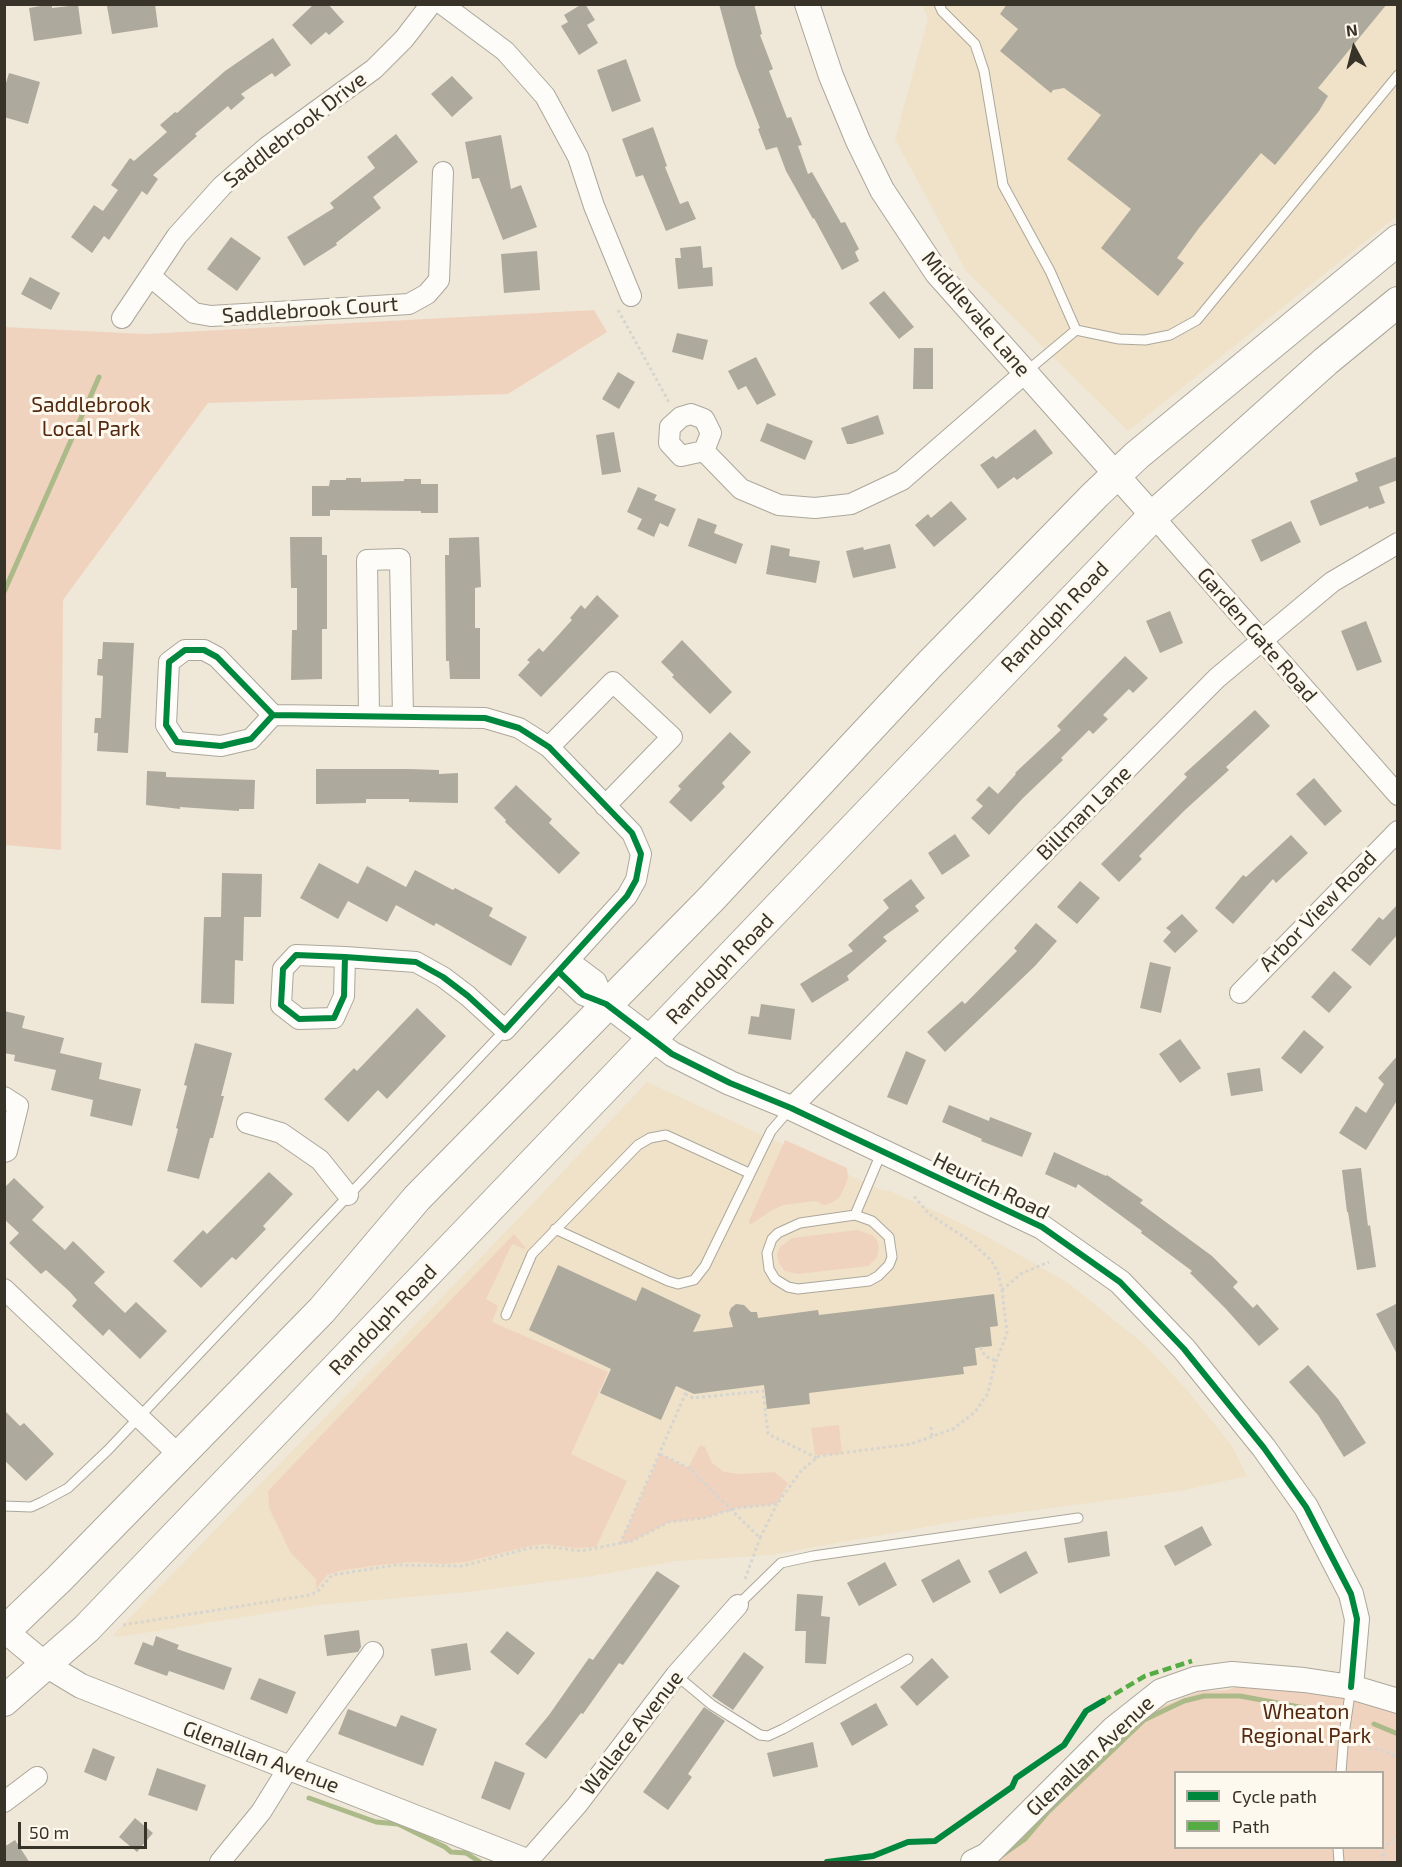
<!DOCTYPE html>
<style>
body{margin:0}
#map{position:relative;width:1402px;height:1867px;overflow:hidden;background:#efe8d8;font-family:"Exo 2",sans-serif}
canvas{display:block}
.frame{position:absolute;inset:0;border:6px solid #383328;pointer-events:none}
.legend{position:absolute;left:1174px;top:1771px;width:210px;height:78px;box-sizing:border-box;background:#fef9ee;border:2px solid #afaa9f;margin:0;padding:8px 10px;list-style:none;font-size:18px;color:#383328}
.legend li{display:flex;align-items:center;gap:12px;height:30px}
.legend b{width:30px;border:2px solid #afaa9f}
.north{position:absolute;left:1324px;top:18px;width:60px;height:60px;-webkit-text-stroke:4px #fef9ee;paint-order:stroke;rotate:353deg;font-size:16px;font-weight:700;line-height:24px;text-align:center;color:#383328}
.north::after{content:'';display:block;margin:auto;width:21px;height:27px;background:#383328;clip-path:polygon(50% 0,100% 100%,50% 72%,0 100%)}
.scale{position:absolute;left:18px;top:1822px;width:129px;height:27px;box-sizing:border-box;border:3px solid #383328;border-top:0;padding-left:8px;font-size:18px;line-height:21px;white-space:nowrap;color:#383328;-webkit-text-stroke:4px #fef9ee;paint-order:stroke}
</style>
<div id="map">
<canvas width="1402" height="1867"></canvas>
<div class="frame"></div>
<ul class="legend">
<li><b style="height:8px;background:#00873e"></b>Cycle path</li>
<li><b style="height:8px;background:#55ac44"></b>Path</li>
</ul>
<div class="north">N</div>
<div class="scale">50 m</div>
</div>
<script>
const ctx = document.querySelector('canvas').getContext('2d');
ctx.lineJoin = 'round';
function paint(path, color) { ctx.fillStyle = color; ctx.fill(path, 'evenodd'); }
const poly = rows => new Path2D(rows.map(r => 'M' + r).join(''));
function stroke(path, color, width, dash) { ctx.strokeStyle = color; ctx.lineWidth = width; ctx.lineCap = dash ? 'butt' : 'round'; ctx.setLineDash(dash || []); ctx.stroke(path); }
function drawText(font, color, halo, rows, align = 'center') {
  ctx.font = font + ' "Exo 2",sans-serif'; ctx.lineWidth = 6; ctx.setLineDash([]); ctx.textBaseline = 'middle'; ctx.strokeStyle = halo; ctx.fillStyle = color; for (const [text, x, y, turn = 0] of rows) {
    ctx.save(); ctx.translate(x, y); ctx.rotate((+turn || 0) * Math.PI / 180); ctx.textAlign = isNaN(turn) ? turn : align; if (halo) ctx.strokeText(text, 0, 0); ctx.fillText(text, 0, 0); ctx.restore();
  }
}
paint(poly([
 [922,5,1397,5,1397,216,1128,431,966,271,895,139,928,18],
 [647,1082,882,1190,890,1191,942,1214,984,1235,1067,1282,1145,1345,1188,1391,1232,1446,1247,1476,1185,1490,970,1519,771,1555,677,1561,592,1576,468,1592,318,1605,119,1637,113,1635,518,1219]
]), '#efe2c8');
paint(poly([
 [594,310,607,332,508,394,208,403,63,600,61,850,5,845,5,327,145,334],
 [785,1140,847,1168,848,1177,845,1186,839,1198,831,1203,824,1205,815,1201,783,1205,769,1212,750,1225,749,1221],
 [857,1230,872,1235,877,1240,879,1246,877,1257,868,1266,798,1274,785,1271,779,1263,777,1254,780,1247,792,1238],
 [514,1234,526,1248,524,1249,512,1244,486,1299,498,1306,492,1322,608,1372,571,1454,627,1481,596,1547,575,1548,545,1544,530,1546,466,1562,444,1564,412,1562,379,1565,339,1571,327,1575,316,1589,316,1579,290,1552,283,1537,269,1508,268,1491],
 [839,1425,842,1454,815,1455,811,1428],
 [700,1445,705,1447,712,1463,724,1472,741,1474,774,1472,788,1483,777,1504,737,1508,704,1518,669,1522,632,1541,620,1544,660,1454,688,1468],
 [1258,1680,1397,1698,1397,1862,980,1862,1145,1713,1201,1691,1226,1690],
 [1176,1772,1382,1772,1382,1848,1176,1848]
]), '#f0d3bf');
stroke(poly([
 [4,592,99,377],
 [1374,1724,1398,1734],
 [309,1798,376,1822,398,1824,445,1847,451,1852,466,1853,480,1862],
 [1001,1856,1025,1839,1048,1812,1144,1720,1184,1701,1204,1696,1240,1696,1321,1711]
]), '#acba89', 5);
paint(poly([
 [52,4,52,8,78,5,82,34,34,41,29,8],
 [117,4,155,4,158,27,112,34,107,6],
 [314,4,328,4,344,22,329,35,326,32,311,45,292,25],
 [582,4,585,4,595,20,587,25,598,43,579,55,561,26,568,22,564,15],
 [719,4,754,4,762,34,760,35,773,69,769,71,787,118,791,117,802,145,798,146,808,174,812,172,841,223,845,222,859,249,855,252,859,261,842,270,814,218,813,219,786,171,777,147,766,150,758,129,760,128,736,66],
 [1007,4,1387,4,1318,88,1328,96,1319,111,1275,165,1261,153,1199,228,1177,258,1184,263,1158,296,1101,248,1131,209,1067,159,1101,115,1064,88,1053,90,1051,93,1000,51,1018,29,1000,14],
 [273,38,291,65,275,77,272,73,241,94,245,98,231,110,228,106,195,134,197,136,153,175,158,179,147,195,142,191,109,240,104,236,92,253,71,237,94,205,103,211,118,190,111,185,130,158,134,161,167,132,160,125,175,112,177,113,225,71],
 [626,59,641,101,612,112,597,70],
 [9,73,40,82,28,124,4,117,4,90],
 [452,76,473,98,452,117,431,94],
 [653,127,667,166,665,167,680,204,688,201,696,219,666,231,643,175,636,177,622,139],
 [396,134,418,162,373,197,381,208,336,243,337,245,304,266,287,237,334,208,330,203,375,168,367,157],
 [501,135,511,189,521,185,537,227,503,240,479,178,472,179,465,142],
 [231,237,261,258,237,291,207,269],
 [701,246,703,268,712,267,713,286,678,289,675,258,681,258,680,248],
 [537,251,540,290,504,293,501,254],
 [30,277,60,293,51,310,21,294],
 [884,291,914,327,899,339,869,303],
 [677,333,708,340,703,360,672,352],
 [914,348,933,348,933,389,913,389],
 [756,357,776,395,757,405,746,386,738,390,728,371],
 [618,372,635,382,619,409,602,399],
 [878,415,884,434,852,444,847,444,841,428],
 [767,423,813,441,805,460,760,441],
 [1035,429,1053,453,1017,480,1014,477,998,489,980,465,993,456,996,459],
 [614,432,621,472,602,475,596,435],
 [1398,456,1398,480,1379,487,1385,503,1369,509,1368,506,1320,526,1310,501,1358,481,1355,473],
 [346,478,361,478,361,482,404,481,404,479,421,479,421,484,438,484,438,513,421,513,421,511,330,510,330,516,312,516,312,486,329,486,330,480,346,480],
 [638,487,657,495,654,500,676,509,668,527,660,523,654,537,637,529,642,519,627,512],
 [951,501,967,519,934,547,915,525,928,514,931,518],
 [698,518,717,525,714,533,743,544,736,564,688,546],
 [1291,521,1301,542,1261,562,1251,540],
 [290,537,322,537,322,555,327,555,327,629,322,629,322,679,291,680,292,630,297,630,297,588,291,588],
 [479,537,481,587,475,588,475,628,480,628,480,679,450,679,449,661,446,661,445,555,449,555,449,538],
 [890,544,896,568,853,578,846,551,863,547,864,550],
 [771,545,790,549,789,556,820,561,816,583,766,574],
 [597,595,619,616,541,697,518,675,530,662,527,660,539,648,543,652,572,620,570,618,581,605,585,609],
 [1170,611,1183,643,1160,653,1146,621],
 [1366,621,1382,662,1357,671,1341,631],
 [682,640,732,692,710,714,672,677,674,675,661,662],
 [103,642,134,643,128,753,97,751,98,733,94,733,95,718,101,718,103,676,97,675,98,659,102,659],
 [1125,656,1148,678,1133,693,1129,689,1103,715,1108,719,1093,734,1089,730,1061,758,1063,760,1023,798,989,835,971,818,983,806,976,800,989,786,998,794,1016,774,1015,773,1061,730,1057,726],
 [1255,710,1270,726,1226,767,1229,770,1185,810,1139,856,1142,859,1119,882,1101,864,1187,777,1184,774],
 [730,732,751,752,722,783,725,787,691,822,669,802,681,789,678,786],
 [316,769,409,769,439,770,439,774,458,773,458,803,409,802,409,799,366,799,366,803,316,804],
 [147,771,166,772,166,777,255,780,254,809,239,809,239,811,180,807,180,809,146,805],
 [1314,778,1342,811,1325,826,1296,794],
 [516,785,552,819,549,823,580,853,559,874,505,822,506,820,494,808],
 [955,834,970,856,942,875,928,853],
 [1291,835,1308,853,1276,883,1273,879,1233,924,1215,908,1243,875,1246,877],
 [319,863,358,884,367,866,406,887,415,870,453,890,455,888,493,908,489,916,527,937,511,966,436,923,434,926,396,905,387,922,348,901,338,919,300,898],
 [222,873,262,874,261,917,244,917,243,961,235,960,234,1004,201,1003,204,917,221,917],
 [911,879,925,898,915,906,919,911,883,937,887,941,847,976,849,980,812,1003,800,984,853,951,848,945,889,908,883,900],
 [1080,881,1100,898,1077,924,1057,907],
 [1398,904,1398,934,1370,966,1351,950,1379,917,1383,920],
 [1182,914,1198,931,1175,953,1163,941,1171,932,1166,928],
 [1036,923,1057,941,1035,966,945,1052,927,1032,962,1001,965,1004,1017,951,1014,948],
 [1150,962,1171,967,1161,1013,1140,1008],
 [1334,971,1352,987,1329,1013,1311,997],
 [761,1004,795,1009,791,1040,748,1034,751,1016,759,1017],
 [417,1008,446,1036,387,1099,378,1090,348,1122,324,1099,354,1068,357,1071],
 [4,1011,25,1016,22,1028,64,1038,60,1053,102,1063,99,1079,141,1089,132,1126,90,1116,93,1100,51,1090,56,1070,14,1061,15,1055,4,1053],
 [1304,1030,1324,1047,1301,1074,1281,1058],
 [1180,1039,1201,1068,1180,1083,1159,1054],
 [195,1043,232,1053,221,1096,224,1096,213,1138,210,1138,199,1179,167,1171,178,1129,176,1128,187,1086,184,1085],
 [906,1051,926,1060,907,1105,887,1097],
 [1398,1055,1398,1099,1366,1150,1339,1133,1356,1106,1366,1113,1384,1084,1378,1078],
 [1260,1068,1263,1091,1231,1096,1227,1073],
 [949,1105,989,1121,990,1117,1032,1133,1022,1157,981,1141,982,1139,942,1122],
 [1054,1152,1106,1176,1107,1175,1143,1200,1140,1203,1212,1256,1238,1282,1233,1287,1253,1308,1257,1304,1279,1329,1259,1346,1226,1309,1190,1273,1192,1271,1141,1233,1142,1231,1078,1184,1076,1188,1045,1174],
 [1361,1168,1368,1226,1370,1225,1376,1267,1357,1270,1348,1212,1347,1212,1342,1170],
 [269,1172,293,1194,263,1226,266,1229,236,1260,232,1257,201,1288,173,1261,203,1230,207,1234],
 [14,1178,44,1207,32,1220,65,1250,73,1241,105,1272,94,1283,125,1313,136,1302,167,1331,140,1359,109,1329,103,1336,72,1306,77,1300,70,1292,46,1270,41,1274,9,1243,19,1233,4,1219,4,1188],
 [558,1265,636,1301,642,1287,701,1315,693,1332,733,1327,729,1313,731,1308,736,1304,744,1305,751,1312,757,1312,758,1318,818,1310,819,1315,994,1294,998,1326,990,1327,992,1346,975,1348,977,1365,963,1367,964,1374,809,1393,810,1404,767,1409,764,1385,694,1394,676,1386,661,1420,600,1393,611,1369,529,1330],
 [1398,1303,1398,1356,1376,1314],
 [1308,1365,1338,1399,1366,1443,1344,1457,1318,1415,1289,1382],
 [4,1410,20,1426,24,1423,54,1454,26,1481,4,1460],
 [1202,1526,1212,1545,1175,1566,1164,1546],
 [1107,1531,1110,1556,1068,1563,1064,1538],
 [1026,1551,1038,1573,1000,1594,988,1571],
 [959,1559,971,1582,933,1603,921,1580],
 [885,1562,897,1585,859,1606,847,1583],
 [657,1571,680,1586,623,1665,619,1663,583,1714,581,1713,546,1759,525,1744,549,1715,589,1658,593,1660],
 [797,1594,823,1596,821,1616,830,1617,826,1664,805,1663,806,1631,795,1631],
 [359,1630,361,1647,358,1652,327,1656,324,1635],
 [507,1631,535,1653,518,1675,490,1652],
 [156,1636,179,1645,177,1649,232,1668,224,1690,169,1671,167,1676,134,1664,143,1642,153,1646],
 [467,1643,471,1670,435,1676,431,1649],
 [744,1652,764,1667,733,1710,712,1696],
 [932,1658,949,1677,917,1706,900,1687],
 [259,1678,296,1692,287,1714,250,1699],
 [876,1703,888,1725,852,1746,840,1723],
 [704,1707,725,1721,688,1774,692,1777,668,1810,643,1792],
 [348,1709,396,1727,401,1715,437,1729,423,1766,338,1734],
 [813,1742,818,1767,773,1777,767,1753],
 [93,1748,115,1757,106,1781,84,1772],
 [495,1761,525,1773,510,1810,481,1798],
 [157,1768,206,1785,197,1811,148,1795],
 [135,1818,153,1833,137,1852,119,1837],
 [15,1840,30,1863,4,1863,4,1847]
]), '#ada99d');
const service = poly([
 [939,4,942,11,975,44,984,71,1003,185,1050,271,1076,330],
 [1076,330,1119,339,1145,340,1170,335,1197,320,1398,75],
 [1027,371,1076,330],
 [855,1215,872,1221,889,1237,892,1257,889,1265,878,1276,869,1281,798,1289,788,1287,775,1279,769,1269,767,1253,772,1239,778,1233,800,1223,855,1215],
 [855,1215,882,1151],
 [555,1229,668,1281,678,1284,694,1280,705,1266,771,1131,790,1109],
 [506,1315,532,1254,638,1145,650,1138,666,1135,749,1173],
 [4,1506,31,1507,42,1502,68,1488,108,1450,505,1030],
 [738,1605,781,1563,813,1556,1078,1518],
 [676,1675,712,1705,760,1735,768,1736,783,1729,908,1659],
 [1341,1772,1344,1734,1351,1687],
 [1338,1848,1339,1862]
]);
const minor = poly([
 [442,4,505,51,545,96,578,157,594,206,631,296],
 [150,276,194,313,211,316,409,304,427,294,439,280,443,172],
 [122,318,177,236,222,186,267,147,374,69,404,39,431,4],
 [704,451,681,456,669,443,670,427,681,417,691,414,704,419,711,433,704,451,741,489,779,505,815,508,851,504,902,480,1025,373],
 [1153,516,1398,795],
 [273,715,217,657,204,650,185,650,169,662,166,725,177,742,221,746,251,739,273,715,485,718,519,728,549,747,632,833,641,854,636,880,627,896,505,1030,468,996,443,977,416,962,345,957,296,955,283,969,281,1005,299,1019,334,1018,344,996,345,957],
 [369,716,367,560,400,559,403,717],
 [549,747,613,682,672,737,605,806],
 [569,961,596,981,606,1004],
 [559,972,583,995,606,1004],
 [1240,993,1398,831],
 [4,1097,18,1106,7,1151,4,1152],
 [791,1108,1217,678,1332,582,1398,543],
 [247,1123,281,1133,320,1160,348,1195],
 [4,1289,179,1455],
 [4,1802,37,1777],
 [220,1862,261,1812,289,1767,373,1652],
 [527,1862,577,1805,676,1675,738,1605]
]);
const tertiary = poly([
 [807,4,831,76,858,141,882,190,937,273,1153,516],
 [606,1004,672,1054,730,1083,791,1108,1042,1227,1120,1282,1184,1349,1264,1448,1306,1507,1351,1594,1357,1619,1351,1687],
 [4,1630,46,1665,81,1686,529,1862],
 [973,1862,987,1855,1113,1729,1161,1691,1195,1679,1232,1674,1304,1680,1351,1687,1398,1701]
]);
const primary = poly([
 [4,1632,59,1579,322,1310,417,1198,711,899,929,665,1096,494,1136,456,1398,240],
 [4,1701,86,1629,1153,516,1326,361,1398,302]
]);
stroke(service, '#aca79b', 11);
stroke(minor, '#aca79b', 22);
stroke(tertiary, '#aca79b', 26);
stroke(primary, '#aca79b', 32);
stroke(poly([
 [618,310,670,404],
 [1002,1290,1022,1273,1049,1262],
 [980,1347,985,1356,996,1361],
 [685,1394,693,1398,763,1391,768,1434,817,1458],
 [931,1427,932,1438],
 [660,1454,689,1468,760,1538,777,1504],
 [620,1544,687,1390],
 [745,1579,760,1538],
 [123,1625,310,1595,318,1591,332,1575,395,1565,463,1566,529,1548,551,1547,581,1551,632,1541,669,1522,704,1518,737,1508,777,1504,801,1471,819,1456,911,1444,953,1429,975,1412,988,1393,994,1367,1007,1333,1002,1290,998,1273,991,1260,970,1241,929,1214,913,1195],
 [1369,1748,1382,1750,1398,1757],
 [1384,1862,1383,1856,1385,1846,1398,1835]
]), '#d7d5d0', 3, [3, 3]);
stroke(service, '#fdfcf9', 9);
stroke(minor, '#fdfcf9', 20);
stroke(tertiary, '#fdfcf9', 24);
stroke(primary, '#fdfcf9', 30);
stroke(poly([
 [1103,1701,1145,1676,1192,1661]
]), '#55ac44', 4.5, [9, 4.5]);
stroke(poly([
 [273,715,217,657,204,650,185,650,169,662,166,725,177,742,221,746,251,739,273,715,485,718,519,728,549,747,632,833,641,854,636,880,627,896,505,1030,468,996,443,977,416,962,345,957,296,955,283,969,281,1005,299,1019,334,1018,344,996,345,957],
 [559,972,583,995,606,1004,672,1054,730,1083,791,1108,1042,1227,1120,1282,1184,1349,1264,1448,1306,1507,1351,1594,1357,1619,1351,1687],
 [827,1862,873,1856,908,1842,935,1841,1012,1787,1016,1778,1064,1745,1086,1711,1103,1701]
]), '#00873e', 6);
drawText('21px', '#383328', '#fef9ee', [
 ["Saddlebrook Drive",295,130,-38],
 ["Saddlebrook Court",310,310,-4],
 ["Middlevale Lane",976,314,50],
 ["Randolph Road",1055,617,-46],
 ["Garden Gate Road",1257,635,49],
 ["Billman Lane",1084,813,-45],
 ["Arbor View Road",1318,911,-46],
 ["Randolph Road",720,969,-46],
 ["Heurich Road",991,1186,26],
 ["Randolph Road",383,1320,-46],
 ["Wallace Avenue",632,1733,-52],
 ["Glenallan Avenue",1090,1756,-43],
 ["Glenallan Avenue",261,1757,21]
]);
drawText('21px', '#532810', '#fef9ee', [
 ["Saddlebrook",91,405],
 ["Local Park",91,429],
 ["Wheaton",1306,1712],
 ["Regional Park",1306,1736]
]);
</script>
